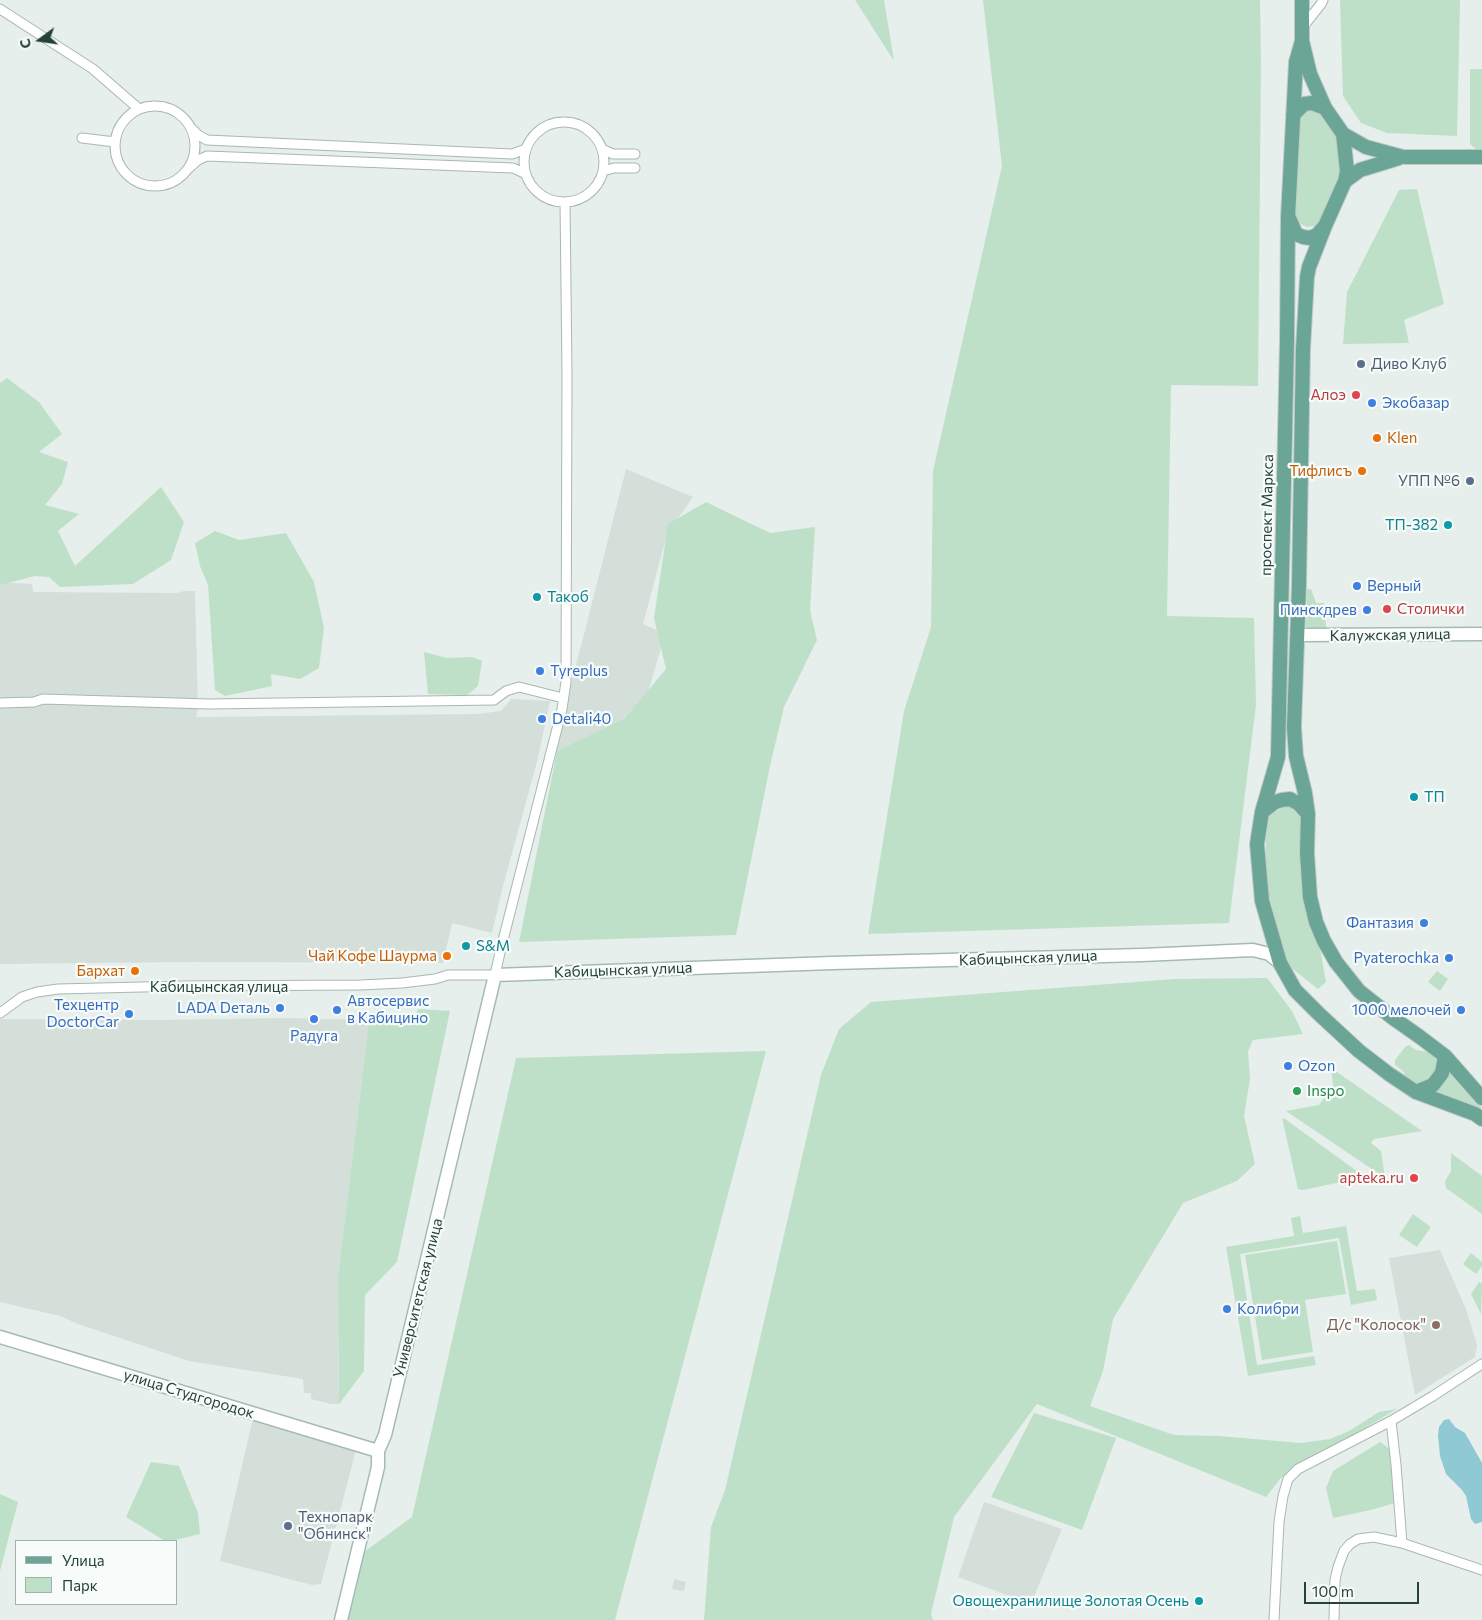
<!DOCTYPE html>
<meta charset="utf-8">
<style>
body{margin:0}
#map{position:relative;width:1482px;height:1620px;overflow:hidden;background:#e6efeb;font-family:Commissioner,sans-serif}
canvas{display:block}
.legend{position:absolute;left:15px;top:1540px;width:162px;height:65px;box-sizing:border-box;background:#f7fbf9;border:1px solid #a3b1ad;margin:0;padding:6px 9px;list-style:none;font-size:15px;color:#24423a}
.legend li{display:flex;align-items:center;gap:10px;height:25px}
.legend b{width:25px;border:1px solid #a3b1ad}
.north{position:absolute;left:15px;top:15px;width:50px;height:50px;-webkit-text-stroke:4px #f7fbf9;paint-order:stroke;rotate:256deg;font-size:14px;font-weight:700;line-height:20px;text-align:center;color:#24423a}
.north::after{content:'';display:block;margin:auto;width:18px;height:22px;background:#24423a;clip-path:polygon(50% 0,100% 100%,50% 72%,0 100%)}
.scale{position:absolute;left:1304px;top:1582px;width:115px;height:22px;box-sizing:border-box;border:2px solid #24423a;border-top:0;padding-left:6px;font-size:15px;line-height:18px;white-space:nowrap;color:#24423a;-webkit-text-stroke:4px #f7fbf9;paint-order:stroke}
</style>
<div id="map">
<canvas width="1482" height="1620"></canvas>
<ul class="legend">
<li><b style="height:6px;background:#6aa596"></b>Улица</li>
<li><b style="height:14px;background:#bfe0c8"></b>Парк</li>
</ul>
<div class="north">С</div>
<div class="scale">100 m</div>
</div>
<script>
const ctx = document.querySelector('canvas').getContext('2d');
ctx.lineJoin = 'round';
function paint(path, color) { ctx.fillStyle = color; ctx.fill(path, 'evenodd'); }
const poly = rows => new Path2D(rows.map(r => 'M' + r).join(''));
function stroke(path, color, width, dash) { ctx.strokeStyle = color; ctx.lineWidth = width; ctx.lineCap = dash ? 'butt' : 'round'; ctx.setLineDash(dash || []); ctx.stroke(path); }
function drawText(font, color, halo, rows, align = 'center') {
  ctx.font = font + ' Commissioner,sans-serif'; ctx.lineWidth = 4.5; ctx.setLineDash([]); ctx.textBaseline = 'middle'; ctx.strokeStyle = halo; ctx.fillStyle = color; for (const [text, x, y, turn = 0] of rows) {
    ctx.save(); ctx.translate(x, y); ctx.rotate((+turn || 0) * Math.PI / 180); ctx.textAlign = isNaN(turn) ? turn : align; if (halo) ctx.strokeText(text, 0, 0); ctx.fillText(text, 0, 0); ctx.restore();
  }
}
paint(poly([
 [626,469,693,497,667,534,643,624,665,634,647,696,619,723,554,752],
 [0,582,32,584,33,592,177,593,184,591,195,591,198,710,196,717,478,714,501,711,511,699,550,701,537,762,503,886,492,933,452,923,443,963,195,962,0,964],
 [287,1018,369,1020,338,1277,339,1404,331,1404,311,1399,311,1393,304,1393,303,1379,189,1361,78,1324,60,1316,0,1302,0,1019,157,1020],
 [1440,1250,1466,1309,1477,1345,1475,1357,1415,1395,1389,1258],
 [253,1418,356,1450,321,1584,312,1585,220,1561],
 [984,1502,1062,1529,1031,1604,958,1577],
 [674,1579,686,1582,684,1591,672,1589]
]), '#d4dfda');
paint(poly([
 [855,0,884,0,894,61],
 [983,0,1260,0,1261,62,1258,386,1171,385,1167,616,1254,618,1256,705,1229,923,868,934,904,711,931,627,933,471,1002,166],
 [1340,0,1460,0,1457,136,1387,133,1361,123,1343,96],
 [1470,69,1482,69,1482,149,1476,149,1470,144],
 [1309,107,1321,111,1336,136,1340,150,1340,173,1320,221,1315,226,1307,227,1299,223,1296,215,1297,117],
 [1417,189,1444,304,1404,320,1409,343,1343,344,1347,292,1399,190],
 [7,378,39,402,62,434,39,452,68,462,62,484,45,505,79,514,58,531,75,566,161,487,184,522,171,560,133,584,60,587,49,577,35,576,0,585,0,383],
 [706,502,770,533,815,527,810,610,817,640,784,707,770,766,736,935,519,942,557,751,624,719,666,669,654,618,668,524],
 [215,531,239,540,286,533,314,582,324,628,319,668,300,679,271,674,272,686,225,696,215,690,208,585,200,566,195,543],
 [1307,589,1311,589,1316,603,1324,603,1326,626,1325,629,1322,630,1309,629,1306,626],
 [424,652,447,658,472,657,482,661,478,686,467,695,428,694],
 [1287,806,1296,808,1301,814,1300,864,1303,895,1309,922,1320,948,1326,982,1318,989,1289,966,1283,953,1272,914,1266,881,1266,836,1270,814],
 [1437,971,1448,979,1440,991,1428,982],
 [1267,978,1292,1011,1303,1034,1253,1040,1248,1051,1250,1079,1244,1116,1255,1164,1237,1181,1183,1203,1113,1319,1103,1371,1090,1406,1174,1435,1219,1436,1301,1443,1330,1439,1349,1431,1379,1412,1397,1409,1281,1478,1266,1497,1037,1404,954,1517,931,1614,933,1620,704,1620,711,1527,725,1490,821,1075,839,1029,871,1002,1175,979],
 [418,1009,450,1011,397,1262,365,1295,364,1371,339,1404,338,1277,369,1020,412,1023],
 [1409,1045,1416,1050,1429,1052,1438,1062,1432,1076,1426,1081,1417,1084,1408,1080,1403,1071,1395,1065,1395,1060,1406,1046],
 [766,1051,615,1620,347,1620,364,1552,412,1517,516,1058],
 [1331,1068,1422,1131,1374,1139,1371,1143,1381,1151,1385,1178,1286,1111,1319,1105,1333,1085],
 [1449,1070,1482,1108,1482,1113,1431,1091,1442,1084,1446,1080],
 [1282,1118,1285,1119,1365,1177,1303,1190,1298,1189],
 [1451,1153,1482,1176,1482,1214,1446,1188,1445,1181,1451,1171],
 [1413,1214,1431,1227,1417,1247,1399,1235],
 [1300,1216,1303,1233,1346,1226,1357,1291,1375,1289,1377,1300,1351,1305,1339,1238,1240,1254,1257,1365,1314,1356,1316,1365,1248,1376,1226,1247,1294,1236,1291,1218],
 [1337,1241,1346,1294,1305,1300,1313,1352,1262,1360,1245,1255],
 [1471,1253,1482,1262,1482,1266,1476,1274,1463,1264],
 [1479,1282,1482,1284,1481,1314,1471,1294],
 [1034,1413,1116,1438,1082,1530,991,1497],
 [1380,1442,1391,1450,1395,1503,1371,1510,1333,1518,1326,1488,1333,1471],
 [151,1462,179,1466,198,1513,200,1534,171,1541,165,1541,126,1517],
 [0,1494,18,1502,0,1571]
]), '#bfe0c8');
paint(poly([
 [1449,1419,1455,1427,1465,1433,1482,1463,1482,1522,1475,1524,1471,1519,1466,1496,1462,1490,1446,1474,1440,1456,1438,1435,1439,1427,1444,1420]
]), '#8ec9d4');
const street = poly([
 [0,9,93,69,139,109],
 [1302,28,1321,4,1323,0],
 '115 146a40 40 0 1 1 80 0a40 40 0 1 1-80 0Z',
 '524 162a40 40 0 1 1 80 0a40 40 0 1 1-80 0Z',
 [190,127,198,135,207,140,512,154,526,149],
 [82,138,115,142],
 [602,149,613,154,635,154],
 [188,169,198,160,207,156,513,168,526,174],
 [603,171,614,168,635,168],
 [0,703,34,702,43,699,209,704,494,700,506,691,519,687,563,698],
 [0,1013,22,997,37,992,58,989,184,986,361,985,402,983,435,979,448,975,495,975,501,948,562,709,566,682,567,374,565,202],
 [1391,1421,1396,1465,1402,1543],
 [1274,1620,1279,1522,1283,1496,1288,1479,1298,1469,1391,1421,1433,1396,1482,1364],
 [1334,1620,1335,1580,1338,1567,1344,1551,1350,1544,1358,1539,1374,1537,1402,1543,1482,1570]
]);
const secondary = poly([
 [1298,635,1482,634],
 [0,1337,378,1451],
 [341,1620,378,1467,378,1451,385,1435,495,975,832,963,1142,955,1253,950,1269,954,1280,963]
]);
const primary = poly([
 [1302,41,1296,62,1288,217,1287,341,1278,757,1262,812,1257,844,1262,901,1280,963,1295,990,1319,1014,1359,1051,1389,1074,1416,1092,1475,1114,1482,1119],
 [1293,115,1304,104,1312,103,1325,108],
 [1343,134,1366,147,1403,157,1482,157],
 [1345,181,1360,170,1399,158],
 [1289,218,1296,234,1303,237,1310,238,1317,235,1325,226,1345,181,1347,171,1343,134,1325,108,1310,74,1302,41,1302,0],
 [1325,226,1309,267,1307,277,1303,349,1299,585,1294,727,1296,756,1305,793,1308,814,1307,853,1310,897,1316,922,1324,941,1336,962,1359,991,1393,1018,1420,1037,1445,1056,1482,1098],
 [1262,812,1275,802,1282,800,1290,799,1299,804,1308,814],
 [1416,1092,1433,1085,1442,1073,1445,1056]
]);
stroke(street, '#a8b8b2', 11);
stroke(secondary, '#a4bbb3', 15);
stroke(primary, '#c2cac8', 16);
stroke(street, '#fff', 9);
stroke(secondary, '#fff', 12);
stroke(primary, '#6aa596', 14);
for (const [x, y, r, color] of [
 [1361,364,5,"#5c6f8a"],
 [1356,395,5,"#e0444e"],
 [1372,403,5,"#3f7fe0"],
 [1377,438,5,"#e8710a"],
 [1362,471,5,"#e8710a"],
 [1470,481,5,"#5c6f8a"],
 [1448,525,5,"#0f9aa8"],
 [1357,586,5,"#3f7fe0"],
 [537,597,5,"#0f9aa8"],
 [1387,609,5,"#e0444e"],
 [1367,610,5,"#3f7fe0"],
 [540,671,5,"#3f7fe0"],
 [542,719,5,"#3f7fe0"],
 [1414,797,5,"#0f9aa8"],
 [1424,923,5,"#3f7fe0"],
 [466,946,5,"#0f9aa8"],
 [447,956,5,"#e8710a"],
 [1449,958,5,"#3f7fe0"],
 [135,971,5,"#e8710a"],
 [280,1008,5,"#3f7fe0"],
 [337,1010,5,"#3f7fe0"],
 [1461,1010,5,"#3f7fe0"],
 [129,1014,5,"#3f7fe0"],
 [314,1019,5,"#3f7fe0"],
 [1288,1066,5,"#3f7fe0"],
 [1297,1091,5,"#2e9e5b"],
 [1414,1178,5,"#e0444e"],
 [1227,1309,5,"#3f7fe0"],
 [1436,1325,5,"#8d6e63"],
 [288,1526,5,"#5c6f8a"],
 [1199,1601,5,"#0f9aa8"]
]) { const dot = new Path2D(); dot.arc(x, y, r, 0, 2 * Math.PI); ctx.fillStyle = color; ctx.fill(dot); stroke(dot, '#f7fbf9', 2); }
drawText('15px', '#4e5e75', '#f7fbf9', [
 ["Диво Клуб",1371,364],
 ["УПП №6",1460,481,"right"],
 ["Технопарк",298,1517],
 ["\"Обнинск\"",298,1534]
], 'left');
drawText('15px', '#be3a42', '#f7fbf9', [
 ["Алоэ",1346,395],
 ["Столички",1397,609,"left"],
 ["apteka.ru",1404,1178]
], 'right');
drawText('15px', '#366cbe', '#f7fbf9', [
 ["Экобазар",1382,403],
 ["Верный",1367,586],
 ["Пинскдрев",1357,610,"right"],
 ["Tyreplus",550,671],
 ["Detali40",552,719],
 ["Фантазия",1414,923,"right"],
 ["Pyaterochka",1439,958,"right"],
 ["Автосервис",347,1001],
 ["в Кабицино",347,1018],
 ["Техцентр",119,1005,"right"],
 ["DoctorCar",119,1022,"right"],
 ["LADA Dеталь",270,1008,"right"],
 ["1000 мелочей",1451,1010,"right"],
 ["Радуга",314,1036,"center"],
 ["Ozon",1298,1066],
 ["Колибри",1237,1309]
], 'left');
drawText('15px', '#c56008', '#f7fbf9', [
 ["Klen",1387,438,"left"],
 ["Тифлисъ",1352,471],
 ["Чай Кофе Шаурма",437,956],
 ["Бархат",125,971]
], 'right');
drawText('15px', '#24423a', '#f7fbf9', [
 ["проспект Маркса",1267,515,-89],
 ["Калужская улица",1390,635,-1],
 ["Кабицынская улица",1028,958,-2],
 ["Кабицынская улица",623,970,-2],
 ["Кабицынская улица",219,987],
 ["Университетская улица",418,1298,-76],
 ["улица Студгородок",189,1394,17]
]);
drawText('15px', '#0d838f', '#f7fbf9', [
 ["ТП-382",1438,525,"right"],
 ["Такоб",547,597],
 ["ТП",1424,797],
 ["S&M",476,946],
 ["Овощехранилище Золотая Осень",1189,1601,"right"]
], 'left');
drawText('15px', '#27864d', '#f7fbf9', [
 ["Inspo",1307,1091]
], 'left');
drawText('15px', '#785e54', '#f7fbf9', [
 ["Д/с \"Колосок\"",1426,1325]
], 'right');
</script>
